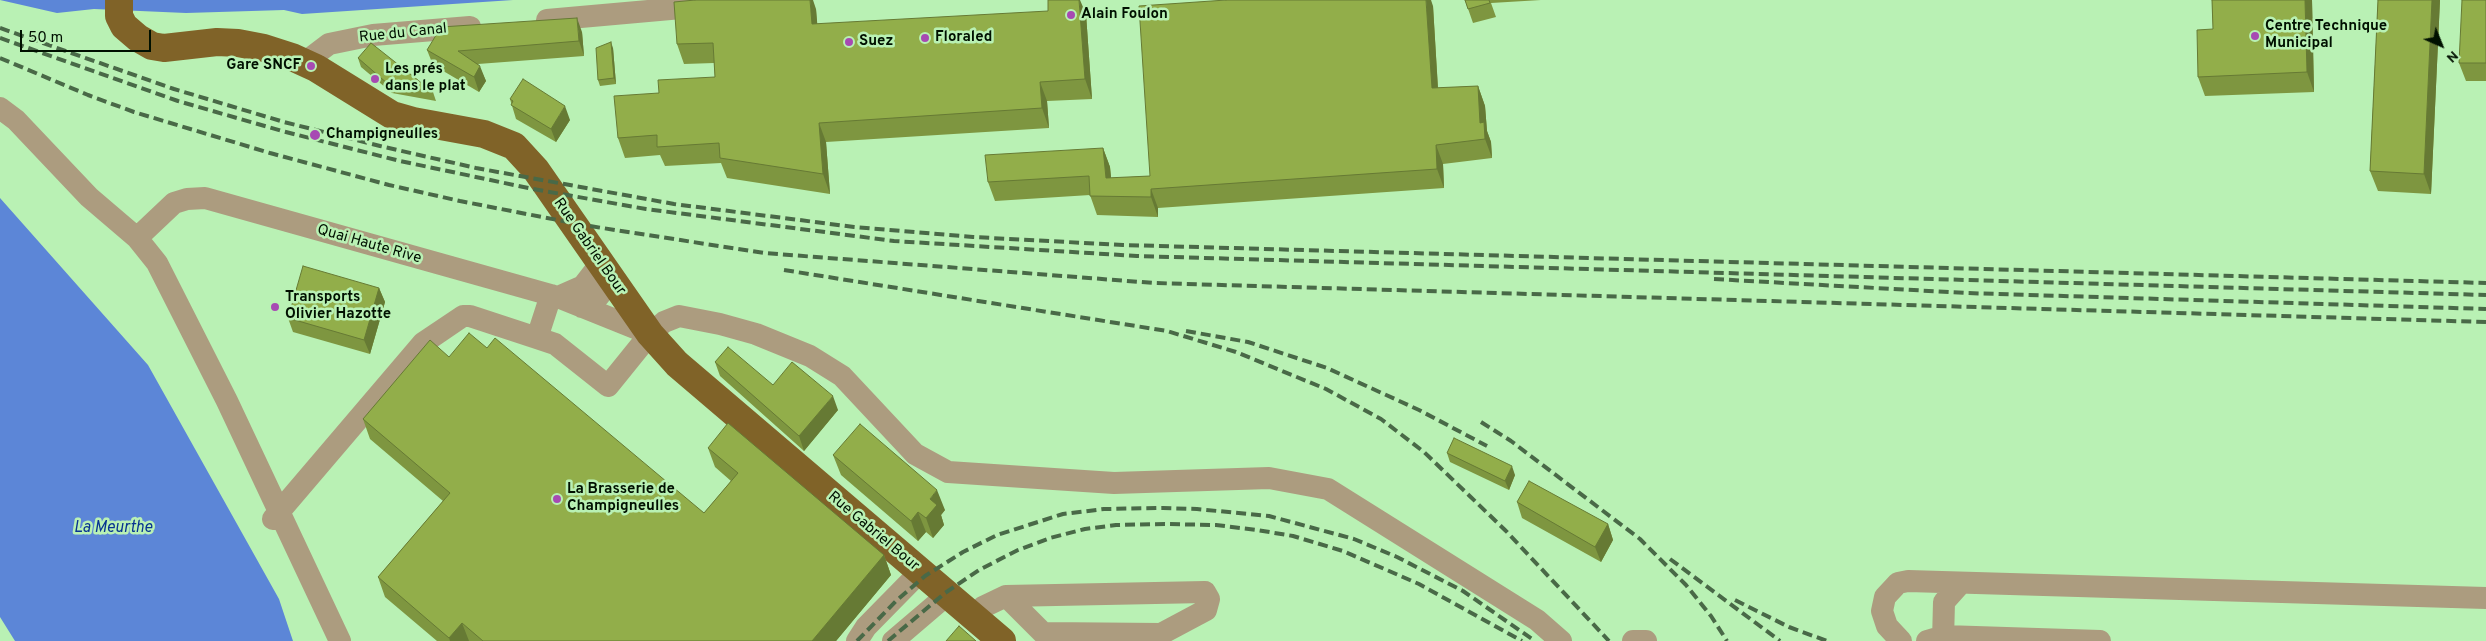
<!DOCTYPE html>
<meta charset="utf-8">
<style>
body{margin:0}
#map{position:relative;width:2486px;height:641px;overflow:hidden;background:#b9f1b4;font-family:Overpass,sans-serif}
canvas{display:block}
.north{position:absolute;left:2416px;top:20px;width:50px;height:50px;-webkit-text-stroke:4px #b9f1b4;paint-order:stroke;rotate:136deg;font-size:14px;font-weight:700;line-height:20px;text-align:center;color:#001000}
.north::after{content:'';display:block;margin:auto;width:18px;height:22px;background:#001000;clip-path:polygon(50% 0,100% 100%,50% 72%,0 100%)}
.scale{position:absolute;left:20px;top:30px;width:131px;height:22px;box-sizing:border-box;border:2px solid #001000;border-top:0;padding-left:6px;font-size:15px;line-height:18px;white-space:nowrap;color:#001000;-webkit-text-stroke:4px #b9f1b4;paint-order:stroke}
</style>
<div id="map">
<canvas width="2486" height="641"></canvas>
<div class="north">N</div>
<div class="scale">50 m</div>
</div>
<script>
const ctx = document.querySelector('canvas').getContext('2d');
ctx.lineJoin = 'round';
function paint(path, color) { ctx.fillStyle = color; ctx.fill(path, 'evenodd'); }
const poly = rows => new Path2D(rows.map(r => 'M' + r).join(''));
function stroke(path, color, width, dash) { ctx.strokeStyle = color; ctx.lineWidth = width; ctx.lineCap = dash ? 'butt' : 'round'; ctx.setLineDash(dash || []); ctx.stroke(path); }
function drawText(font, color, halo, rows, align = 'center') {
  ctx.font = font + ' Overpass,sans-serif'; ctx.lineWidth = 5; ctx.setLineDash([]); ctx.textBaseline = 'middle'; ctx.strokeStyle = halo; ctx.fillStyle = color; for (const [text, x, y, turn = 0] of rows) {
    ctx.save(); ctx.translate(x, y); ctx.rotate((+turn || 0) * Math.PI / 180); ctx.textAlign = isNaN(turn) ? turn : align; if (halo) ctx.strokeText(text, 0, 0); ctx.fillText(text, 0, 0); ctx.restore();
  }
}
paint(poly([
 [0,0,513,0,302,14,284,10,186,13,94,9,57,13],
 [0,198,148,365,279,599,293,641,15,641,0,617]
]), '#5c86d7');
stroke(poly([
 [547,20,704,6],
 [304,63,329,44,373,35,470,27],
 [0,108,16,120,89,197,137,238,157,263,227,401,340,641],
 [137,238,174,203,187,199,205,198,558,297,650,334],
 [551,295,537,338,555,344,608,386,650,334,664,322,679,316,720,324,756,334,810,356,842,376,915,454,948,472,1114,483,1269,478,1328,489,1537,620,1561,641],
 [558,297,583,286,600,264],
 [582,307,599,296,611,280],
 [273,519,423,343,429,339,463,316,470,316,537,338],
 [973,616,983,607,1006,596,1205,592,1209,599,1206,610,1161,634,1043,633,1006,596],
 [857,641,866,627,920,572],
 [893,641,947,595],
 [1633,641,1646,641],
 [1901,641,1887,626,1882,611,1885,597,1898,583,1908,581,2486,598],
 [1927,641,1944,636,2100,641],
 [1943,641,1944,602,1961,583]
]), '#ac9c7f', 22);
stroke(poly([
 [119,0,119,16,124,26,138,38,152,46,164,48,217,42,238,43,264,48,292,57,316,68,392,115,413,121,484,134,514,146,536,170,650,334,677,364,1002,641]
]), '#806328', 28);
stroke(poly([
 [0,28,174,89,284,122,380,146,476,168,674,204,854,227,973,237,1123,245,2486,283],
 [0,38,178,101,282,131,400,161,533,189,646,209,894,241,1137,256,2486,295],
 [0,58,88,95,134,112,270,153,389,185,460,201,583,225,764,253,1154,283,2486,322],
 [784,270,1167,331,1236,352,1326,389,1381,419,1424,452,1506,531,1609,641],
 [1714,279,1966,293,2486,309],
 [1186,331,1248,342,1327,368,1419,410,1487,446],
 [1481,422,1511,441,1640,539,1686,585,1711,616,1727,641],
 [1670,559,1780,641],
 [1735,600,1789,627,1827,641],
 [857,641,896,601,925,576,963,552,997,535,1063,514,1104,509,1163,508,1197,509,1269,516,1354,539,1397,557,1463,591,1535,641],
 [888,641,945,593,979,570,1018,550,1050,538,1085,529,1116,525,1165,524,1216,525,1257,530,1293,536,1343,551,1419,584,1522,641]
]), '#496947', 4, [10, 5]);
paint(poly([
 [1465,0,1541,0,1491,3,1496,17,1473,23],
 [2212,0,2312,0,2314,92,2205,96,2198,77,2213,29],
 [2378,0,2440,0,2431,194,2378,191,2370,171],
 [2486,0,2486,81,2466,81,2459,63],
 [1433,6,1438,88,1478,86,1485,106,1487,131,1491,142,1492,158,1443,164,1444,188,1158,208,1158,217,1097,215,1090,195,995,201,988,182,1103,148,1110,167,1111,178,1150,176],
 [816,9,817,24,1086,14,1092,99,1047,101,1049,128,826,142,830,194,727,178,721,163,665,166,660,155,625,158,618,138,659,93,715,77,714,63,684,64,677,44],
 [582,32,584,56,478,64,486,81,479,92,433,65,427,50],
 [613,48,616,84,600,86,598,80],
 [358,58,433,92,436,101,392,93,361,67],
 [510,99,570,120,556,142,516,119],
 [379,288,385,302,370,354,293,332,288,318],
 [487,348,704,513,731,481,715,467,708,448,884,555,891,575,836,641,437,641,385,597,378,577,443,501,370,439,363,419,449,357],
 [715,362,773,385,838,410,804,451,720,376],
 [1447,453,1515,475,1509,490,1450,462],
 [833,455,945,510,941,515,944,525,933,538,926,532,918,541,841,475],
 [1517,502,1608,524,1613,540,1601,562,1522,518]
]), '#7e9640');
paint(poly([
 [810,0,813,0,816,9,819,44,812,24],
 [1079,0,1080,0,1086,14,1092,99,1085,79],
 [1426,0,1431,0,1433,6,1439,107,1432,88],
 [2305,0,2312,0,2314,92,2307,72],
 [2432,0,2440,0,2431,194,2424,174],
 [577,18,582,32,584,56,579,41],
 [611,42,613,48,616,84,614,78],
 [480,66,486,81,479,92,474,77],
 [1040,82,1047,101,1049,128,1042,108],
 [1478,86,1485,106,1487,131,1491,142,1492,158,1485,139,1480,123],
 [565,106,570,120,556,142,551,129],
 [819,123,826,142,830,194,823,174],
 [1436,145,1443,164,1444,188,1437,169],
 [1103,148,1110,167,1113,197,1106,178],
 [1151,189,1158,208,1158,217,1151,197],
 [379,288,385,302,370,354,364,340],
 [833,396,838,410,804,451,799,436],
 [1512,466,1515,475,1509,490,1505,481],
 [937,490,945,510,941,515,944,525,933,538,926,518,930,499],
 [918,512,926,532,918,541,911,521],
 [1608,524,1613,540,1601,562,1595,547],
 [884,555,891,575,836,641,812,641],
 [462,623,469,641,450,641,449,638]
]), '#667a34');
const building = poly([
 [695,0,810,0,812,24,1048,11,1048,0,1079,0,1085,79,1040,82,1042,108,819,123,823,174,720,158,719,143,657,147,657,135,618,138,614,96,659,93,658,80,715,77,713,43,677,44,674,2,695,0],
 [1226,0,1426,0,1432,88,1478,86,1480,123,1484,122,1485,139,1436,145,1437,169,1151,189,1151,197,1090,196,1089,176,988,182,985,155,1103,148,1106,178,1150,176,1139,6,1226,0],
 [1465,0,1489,0,1490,3,1468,9,1465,0],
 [2212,0,2305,0,2307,72,2198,77,2197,30,2213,29,2212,0],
 [2378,0,2432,0,2424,174,2370,171,2378,0],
 [2462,0,2486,0,2486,63,2459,63,2462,0],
 [577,18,579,41,458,51,480,66,474,77,427,50,441,27,577,18],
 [611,42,614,78,598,80,596,48,611,42],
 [371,43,433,92,388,84,358,58,371,43],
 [523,79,565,106,551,129,511,105,513,101,510,99,523,79],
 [303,266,379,288,364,340,288,318,303,266],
 [469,333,487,348,495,338,704,513,738,473,708,448,728,423,884,555,812,641,483,641,462,623,449,638,378,577,450,493,363,419,430,340,449,357,469,333],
 [728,347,773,385,792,362,833,396,799,436,715,362,728,347],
 [860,424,937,490,930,499,937,505,926,518,918,512,911,521,833,455,860,424],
 [1454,438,1512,466,1505,481,1447,453,1454,438],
 [1529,481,1608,524,1595,547,1517,502,1529,481],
 [959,626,976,641,946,641,959,626]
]);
paint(building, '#92ae4a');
stroke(building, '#667a34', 1);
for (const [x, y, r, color] of [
 [1071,15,5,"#a74ab3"],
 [2255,36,5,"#a74ab3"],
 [925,38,5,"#a74ab3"],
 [849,42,5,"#a74ab3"],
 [311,66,5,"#a74ab3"],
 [375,79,5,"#a74ab3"],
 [315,135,6,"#a74ab3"],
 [275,307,5,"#a74ab3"],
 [557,499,5,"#a74ab3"]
]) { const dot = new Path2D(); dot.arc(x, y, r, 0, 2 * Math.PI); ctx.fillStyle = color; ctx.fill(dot); stroke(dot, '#b9f1b4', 2); }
drawText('bold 15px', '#001000', '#b9f1b4', [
 ["Alain Foulon",1081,15],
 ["Centre Technique",2265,27],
 ["Municipal",2265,44],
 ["Floraled",935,38],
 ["Suez",859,42],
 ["Gare SNCF",301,66,"right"],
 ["Les prés",385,70],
 ["dans le plat",385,87],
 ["Champigneulles",326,135],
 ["Transports",285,298],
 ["Olivier Hazotte",285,315],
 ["La Brasserie de",567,490],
 ["Champigneulles",567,507]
], 'left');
drawText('15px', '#001000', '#b9f1b4', [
 ["Rue du Canal",403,34,-6],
 ["Quai Haute Rive",369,245,16],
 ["Rue Gabriel Bour",589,247,55],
 ["Rue Gabriel Bour",873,532,40]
]);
drawText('italic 16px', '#073391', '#b9f1b4', [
 ["La Meurthe",113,529]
]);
</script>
